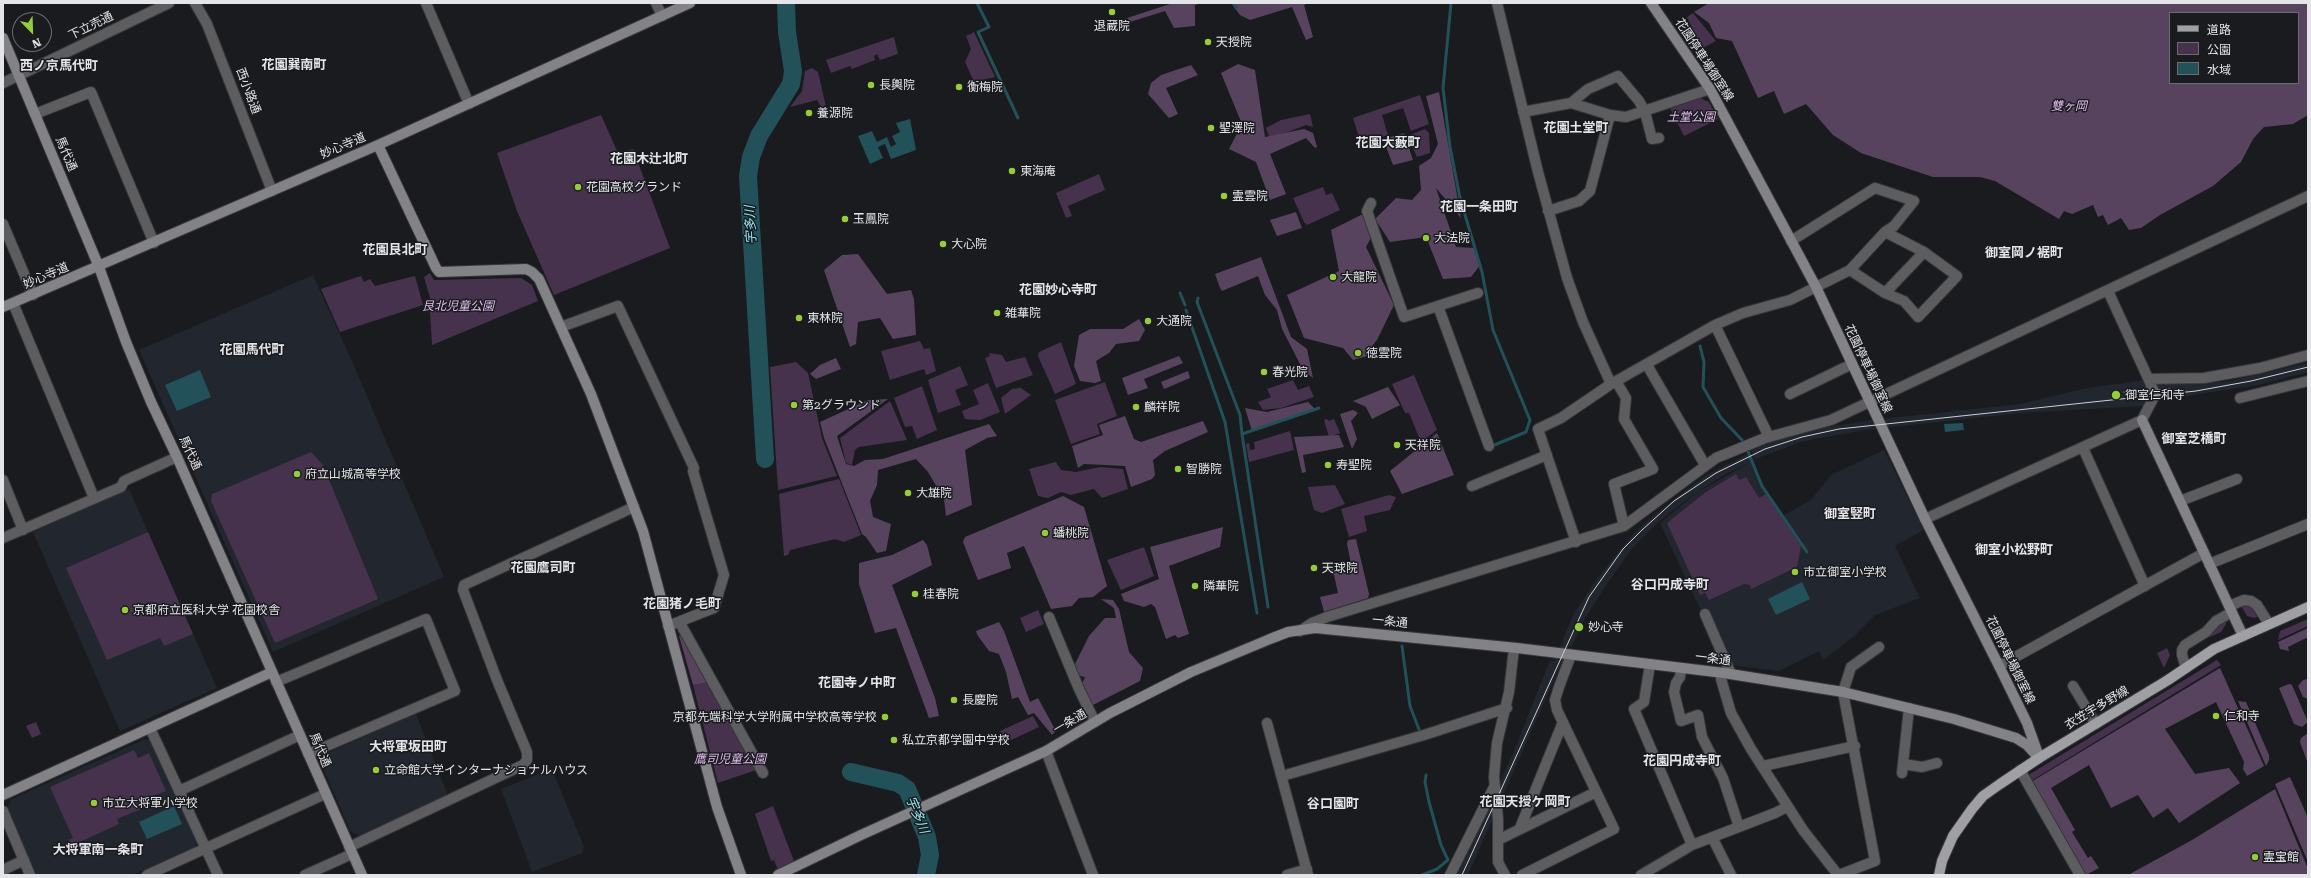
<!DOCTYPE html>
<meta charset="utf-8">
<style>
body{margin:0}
#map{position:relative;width:2311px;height:878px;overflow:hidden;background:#191b1f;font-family:"Roboto Serif","Noto Sans JP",serif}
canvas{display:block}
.frame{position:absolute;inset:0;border:4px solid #e4e5e8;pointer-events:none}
.legend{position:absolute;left:2169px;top:12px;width:130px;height:72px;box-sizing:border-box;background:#191b1f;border:1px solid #6a6c6f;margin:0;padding:5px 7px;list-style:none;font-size:12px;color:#e4e5e8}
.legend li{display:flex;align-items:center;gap:8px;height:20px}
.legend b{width:20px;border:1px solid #6a6c6f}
.north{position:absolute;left:12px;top:12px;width:40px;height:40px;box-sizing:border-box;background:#191b1f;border:1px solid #6a6c6f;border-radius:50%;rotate:157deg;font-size:11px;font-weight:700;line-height:16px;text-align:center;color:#e4e5e8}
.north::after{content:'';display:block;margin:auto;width:14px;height:18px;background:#95cc3b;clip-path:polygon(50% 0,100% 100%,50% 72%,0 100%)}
</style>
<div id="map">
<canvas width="2311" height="878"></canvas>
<div class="frame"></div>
<ul class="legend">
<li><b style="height:5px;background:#a09fa4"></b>道路</li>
<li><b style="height:11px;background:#47324d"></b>公園</li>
<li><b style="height:11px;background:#225159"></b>水域</li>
</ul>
<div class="north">N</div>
</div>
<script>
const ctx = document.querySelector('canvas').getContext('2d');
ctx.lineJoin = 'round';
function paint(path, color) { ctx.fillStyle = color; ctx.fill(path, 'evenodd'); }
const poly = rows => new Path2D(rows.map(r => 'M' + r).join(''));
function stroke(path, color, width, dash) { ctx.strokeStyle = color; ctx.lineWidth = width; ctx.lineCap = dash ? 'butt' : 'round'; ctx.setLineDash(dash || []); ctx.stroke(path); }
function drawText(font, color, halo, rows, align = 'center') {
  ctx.font = font + ' "Roboto Serif","Noto Sans JP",serif'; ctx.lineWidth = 3; ctx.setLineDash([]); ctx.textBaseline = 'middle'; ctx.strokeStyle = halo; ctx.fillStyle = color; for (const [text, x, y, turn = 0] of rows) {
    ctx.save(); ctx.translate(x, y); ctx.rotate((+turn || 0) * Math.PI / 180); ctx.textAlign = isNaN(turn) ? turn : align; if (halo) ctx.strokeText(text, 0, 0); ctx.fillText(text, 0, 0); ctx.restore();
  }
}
paint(poly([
 [313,275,355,368,444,577,273,652,139,350],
 [2308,363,2308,372,2258,385,2148,402,2142,406,2021,413,1865,430,1804,441,1755,459,1751,450,1787,436,1823,428,1872,420,2020,404,2087,388,2146,380,2158,383,2225,382],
 [1884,450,1924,530,1895,546,1920,598,1875,615,1852,638,1823,660,1819,651,1779,671,1720,664,1700,617,1701,611,1660,523,1696,493,1751,462,1759,480,1784,515,1811,500,1831,475],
 [1747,454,1751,462,1722,476,1691,496,1656,524,1630,551,1605,587,1585,618,1572,646,1569,646,1468,875,1457,875,1514,751,1550,660,1554,661,1573,615,1596,580,1633,534,1654,515,1703,477],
 [129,489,217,688,120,731,33,532],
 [416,714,448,796,361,836,351,832,318,757],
 [143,740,150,740,197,841,195,847,132,875,36,875,7,807,12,799],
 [552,769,584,847,582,853,532,872,501,789]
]), '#21262f');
paint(poly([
 [1693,13,1716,41,1697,51,1700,44,1687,17],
 [974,32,995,77,974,82,965,62,971,49,966,36],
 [894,37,898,54,880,60,877,54,874,56,875,60,852,69,850,66,831,73,826,60],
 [812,68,818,72,826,107,822,109,817,100,790,107,802,91,805,71],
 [1420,95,1429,124,1411,131,1403,108,1382,115,1388,135,1361,144,1353,118],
 [1700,98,1709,102,1718,119,1684,136,1670,108],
 [1310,114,1313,127,1306,125,1270,139,1266,128,1281,120],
 [601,115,618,153,633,149,670,248,554,295,517,211,497,153],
 [1425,129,1429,133,1430,153,1417,157,1407,136],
 [1099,174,1105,190,1068,206,1072,216,1066,218,1056,193],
 [1323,187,1326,195,1332,193,1340,210,1307,225,1304,222,1293,198],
 [430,273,434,280,521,278,532,285,538,301,432,345,430,311,432,305,424,277],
 [361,276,364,282,370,279,375,286,415,276,423,305,340,332,321,289],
 [920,341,924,349,930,348,936,371,926,375,924,369,890,380,881,351],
 [1061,342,1076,384,1055,394,1038,356,1039,352],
 [989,353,1002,355,1006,362,1025,357,1033,375,996,388,985,358,990,356],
 [796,362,808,373,822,438,837,476,778,490,770,367],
 [960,366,968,385,955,390,961,405,938,413,928,380],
 [1414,375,1437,430,1421,442,1409,413,1405,413,1392,384],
 [1293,380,1298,390,1309,386,1314,397,1281,408,1263,410,1258,402,1271,397,1267,389],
 [1105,382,1117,416,1097,424,1100,434,1071,444,1055,400],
 [988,383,1000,412,980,420,965,419,962,411,979,404,973,390],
 [922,386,937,430,917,439,912,426,905,427,894,398],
 [1021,388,1031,395,1005,414,1001,398,1012,389],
 [890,401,907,440,859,447,855,450,852,465,846,463,840,438],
 [1327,419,1329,421,1334,419,1340,433,1329,437,1324,420],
 [1290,431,1294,450,1249,462,1246,444,1249,443,1250,450,1255,449,1254,442],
 [311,452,323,465,378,599,275,643,211,501,212,494],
 [1056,462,1061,470,1076,472,1100,467,1123,469,1128,489,1102,498,1094,489,1071,495,1061,492,1048,498,1038,496,1029,469],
 [1736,474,1739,480,1746,477,1759,498,1766,494,1801,546,1797,567,1751,589,1750,585,1744,584,1709,600,1705,593,1700,595,1667,523,1706,492],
 [839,479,861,535,844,542,835,539,790,550,788,555,784,556,779,494],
 [1335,485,1345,504,1322,513,1314,510,1308,487],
 [1389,495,1396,497,1390,510,1364,516,1367,531,1349,537,1341,509],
 [148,532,193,634,164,646,160,638,107,660,66,568],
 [1144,547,1154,576,1121,590,1107,560],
 [2248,603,2261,615,2254,618,2247,616,2240,604],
 [1038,610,1044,624,1026,632,1020,618],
 [2308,619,2308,626,2278,640,2280,631],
 [2226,620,2226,624,2221,632,2210,637,2207,636,2212,629],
 [2167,648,2170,655,2164,668,2157,653],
 [2217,660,2221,665,2031,781,2029,779,2030,774],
 [709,682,756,770,718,783,693,685],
 [1033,716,1039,727,1007,742,1000,731],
 [36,722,41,734,32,738,26,726],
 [134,750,138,758,149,753,166,791,143,800,146,807,117,819,119,824,71,846,69,840,73,838,50,787],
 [773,806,794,861,778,870,774,860,771,861,755,814]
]), '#47324d');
paint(poly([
 [1173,3,1202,3,1195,5,1195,26,1174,28,1165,11,1130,22,1127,18],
 [1231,3,1309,3,1304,5,1313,37,1306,40,1292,7,1250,20,1240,15],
 [1709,3,2308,3,2308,115,2293,124,2264,127,2253,139,2241,162,2213,186,2160,215,2141,228,2129,230,2121,218,2108,225,2103,215,2098,217,2093,205,2072,214,2064,211,2059,219,1995,181,1980,177,1933,177,1861,153,1833,135,1806,104,1784,114,1774,91,1758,98,1732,41,1716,38,1709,23,1694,12],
 [2170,13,2298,13,2298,83,2170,83],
 [1238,64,1255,70,1265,137,1304,129,1313,133,1317,147,1315,148,1306,138,1270,154,1286,194,1270,200,1256,162,1229,149,1242,124,1221,73],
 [1191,65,1198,75,1166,88,1178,114,1169,118,1148,94,1151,83,1161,75],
 [1439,92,1461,218,1436,188,1456,247,1475,248,1481,264,1471,277,1443,279,1426,237,1390,242,1375,219,1396,198,1412,200,1421,190,1419,166,1431,158,1438,144,1426,96],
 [1404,133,1413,160,1393,165,1383,139],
 [1296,212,1302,228,1277,236,1270,220],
 [1363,214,1374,232,1366,247,1394,305,1377,340,1372,346,1371,355,1353,360,1343,348,1304,338,1287,295,1339,271,1331,230],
 [858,254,887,294,911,290,914,299,916,335,893,339,880,318,858,322,856,344,850,347,824,270,842,255],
 [1261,257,1291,337,1307,349,1313,378,1305,372,1296,373,1301,366,1282,329,1277,310,1265,295,1258,276,1222,291,1220,288,1215,274],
 [1139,319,1145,330,1139,341,1116,344,1109,353,1096,361,1101,381,1095,383,1080,381,1074,366,1079,335,1090,329,1123,329],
 [1179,356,1183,363,1144,379,1148,388,1128,395,1122,378],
 [836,358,841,369,816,379,810,374,820,365],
 [1188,371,1190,378,1164,389,1161,382],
 [1388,387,1400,405,1372,419,1366,407,1353,401],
 [888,399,837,436,846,464,854,466,865,460,883,459,989,424,997,436,987,438,965,450,972,505,946,516,944,499,928,472,916,459,878,470,877,485,870,501,873,517,891,524,886,551,877,553,866,537,862,534,824,438,820,422,868,400],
 [1308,402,1315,409,1252,431,1245,408,1267,412],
 [1353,410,1358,413,1351,421,1357,439,1352,449,1340,414],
 [1125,416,1134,439,1141,442,1203,421,1208,432,1165,451,1153,460,1155,475,1152,479,1131,487,1125,466,1084,464,1078,468,1072,446,1103,435,1099,425],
 [1437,433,1454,475,1402,494,1390,471],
 [1339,435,1344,447,1303,455,1306,472,1302,473,1294,437],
 [1063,496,1084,507,1107,586,1093,597,1079,598,1072,606,1051,609,1024,546,1007,553,1011,568,978,580,963,542,965,537],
 [1223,527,1220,547,1169,566,1189,634,1178,638,1175,635,1166,639,1155,607,1151,604,1144,607,1124,601,1121,594,1159,579,1150,547],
 [1356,539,1369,594,1368,598,1324,612,1320,597,1338,593,1334,575,1326,570,1326,566,1336,564,1338,567,1351,564,1347,544,1348,540],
 [923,540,927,545,932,565,892,585,935,698,939,716,929,718,896,628,875,633,859,584,859,563,892,555],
 [1101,599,1113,600,1119,609,1129,652,1143,668,1140,681,1091,706,1081,686,1085,677,1076,675,1073,668,1089,636,1105,618,1116,618,1114,608],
 [999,622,1004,631,1030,702,1038,698,1056,731,1052,735,1034,713,1028,715,1018,697,1012,699,1006,672,999,654,989,651,978,636,976,631],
 [2308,628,2308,637,2288,647,2289,651,2280,649,2278,642],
 [683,634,709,682,693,685,679,636],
 [2220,668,2264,766,2247,776,2243,769,2244,762,2216,702,2165,729,2195,774,2229,768,2240,783,2179,823,2168,808,2153,818,2138,795,2111,808,2089,765,2051,788,2075,830,2072,832,2088,858,2091,856,2099,868,2086,875,2031,782],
 [2308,679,2308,699,2303,697,2298,686,2303,680],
 [2289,684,2292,685,2308,722,2302,727,2294,724,2279,688],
 [2238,701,2246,702,2269,755,2269,760,2266,766],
 [2308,733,2308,764,2300,742,2301,738],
 [2290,777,2308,818,2308,862,2275,784],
 [2275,789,2308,869,2308,875,2128,875,2192,840]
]), '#58435f');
paint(poly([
 [910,119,916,150,891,159,885,144,878,147,883,158,870,164,858,136,872,131,877,142,887,137,891,147,896,144,892,136,900,132,896,123],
 [200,370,211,397,177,411,165,385],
 [1963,423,1964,430,1945,432,1944,424],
 [1802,582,1810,599,1776,615,1768,599],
 [174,806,182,824,147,839,139,822]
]), '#225159');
stroke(poly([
 [977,3,989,27,978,32,1018,118],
 [1234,3,1236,8],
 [1451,3,1443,88,1450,147,1460,198,1482,272,1493,330,1530,420,1526,432,1492,446],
 [1180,293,1185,305],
 [1198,298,1197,302,1240,415,1242,434,1319,408],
 [1186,310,1225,422,1257,613],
 [1700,346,1704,362,1703,387,1721,418,1742,440],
 [1242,434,1268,607],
 [1747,449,1762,486,1807,552],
 [1402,646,1410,706,1420,732],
 [1422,875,1437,869,1448,860,1441,845,1429,802,1425,782,1426,775]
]), '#225159', 3);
stroke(poly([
 [765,459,748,176,751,157,759,136,791,84,793,71,787,32,786,3],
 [851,772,898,783,907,789,927,837,930,855,926,875]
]), '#225159', 18);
const street = poly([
 [195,3,207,24,272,191],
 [426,3,469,104],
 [656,3,662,16],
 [1497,3,1538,172,1567,278,1583,322,1611,384],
 [3,83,169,3],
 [1571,103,1588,89,1618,76,1639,101,1645,112,1652,139,1659,138],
 [1523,112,1571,103,1610,115,1626,117,1710,89],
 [35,114,91,92,154,243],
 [1371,203,1367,211,1404,317,1478,293],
 [1548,211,1579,201,1590,191,1610,115],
 [3,224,33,295],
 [1850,270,1885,293,1904,301,1918,317,1957,276,1924,252,1885,232],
 [1885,293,1924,252],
 [13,303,94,498],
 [1438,306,1489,446],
 [1715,325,1769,437],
 [561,327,618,306,694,468,693,471,724,575,714,608,668,626],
 [1647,365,1705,465],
 [2150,379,2204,378,2260,368,2308,355],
 [1616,381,1626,398,1624,419,1653,469,1614,484,1624,526],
 [1790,394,1852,364],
 [2240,398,2308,381],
 [2083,448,2145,586],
 [3,480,23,530],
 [1472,486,1547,455],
 [2180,501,2237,479],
 [1925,519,2142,420,2155,395,2153,389,2108,291],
 [3,538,121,487,124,481,177,457],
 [1576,542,1538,429,1561,418,1611,384,1715,325,1743,313,1790,300,1850,270,1885,232,1894,226,1914,201,1875,188,1791,241],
 [2209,564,2308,524],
 [2229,606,2244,600,2251,601,2257,605,2269,624],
 [1705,614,1731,674],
 [1049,617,1079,689,1095,722],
 [680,623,763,773],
 [1300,631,1312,623,1327,617,1624,526,1716,458,1765,438,1831,420,2308,196],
 [1650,664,1644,702,1634,709,1692,845],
 [1999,666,2204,553],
 [1681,668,1680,677,1676,683,1674,692,1681,721,1698,715,1702,737,1723,778,1739,827],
 [2186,668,2182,655,2182,650,2185,645,2206,632,2216,621,2232,612],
 [1722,673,1721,679,1731,713,1751,749,1803,830,1838,875],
 [276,682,426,619,455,691,308,754],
 [2073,686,2096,724],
 [1267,723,1308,875],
 [150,728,218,875],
 [1046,751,1093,875],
 [1903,764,1922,767,1937,763],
 [1763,766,1855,746],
 [2020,770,2080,875],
 [1902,773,1909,708],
 [1282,776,1424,735,1507,708],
 [179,791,300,735],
 [3,811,30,875],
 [1520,828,1563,722],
 [1712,837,1731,875],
 [1498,840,1596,792],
 [349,847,523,765,527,760,527,752,497,680,463,590,464,585,634,507],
 [3,870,24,860],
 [147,875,325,794],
 [305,875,352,854],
 [1287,875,1307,869],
 [1450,875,1494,787],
 [1505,875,1498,862,1498,819,1494,777,1497,743,1509,692,1514,648],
 [1522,875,1614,829,1557,710,1555,700,1559,687,1571,655],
 [1641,875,1692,845,1775,813,1787,807],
 [1839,875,1875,861,1843,692,1851,667,1879,647]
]);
const secondary = poly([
 [1651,3,1710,89,1816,287,1925,519,1999,666,2027,723,2038,754],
 [3,38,99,267,126,342,151,402,177,457,362,875],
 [378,145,436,268,439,272,526,269,532,272,539,279,591,394,643,531,717,807,741,875],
 [3,307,378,145,690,3],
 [2142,420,2243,636],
 [3,795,272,672],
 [778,875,861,835,1046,751,1110,713,1191,672,1270,639,1288,632,1315,628,1517,648,1724,673,1843,692,1954,719,2016,738,2027,745,2039,758]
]);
const primary = poly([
 [1939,875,1942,861,1953,836,1972,809,1983,796,2000,784,2039,758,2168,680,2214,649,2308,607]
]);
stroke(street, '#35373b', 12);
stroke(secondary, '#35373b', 12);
stroke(primary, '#35373b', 12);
stroke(street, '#5d5d5f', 10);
stroke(secondary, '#838286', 10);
stroke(primary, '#a09fa4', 10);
stroke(poly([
 [2124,392,2170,389],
 [1462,875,1589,597,1623,549,1642,530,1674,501,1716,473,1765,449,1802,437,1839,429,2196,391,2251,381,2308,367]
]), '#cfd0d3', 1);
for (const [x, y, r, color] of [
 [1112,12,4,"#95cc3b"],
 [1208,42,4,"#95cc3b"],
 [871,85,4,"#95cc3b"],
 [959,87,4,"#95cc3b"],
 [809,113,4,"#95cc3b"],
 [1211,128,4,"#95cc3b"],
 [1012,171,4,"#95cc3b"],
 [578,187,4,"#95cc3b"],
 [1224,196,4,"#95cc3b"],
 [845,219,4,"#95cc3b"],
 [1426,238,4,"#95cc3b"],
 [943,244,4,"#95cc3b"],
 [1333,277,4,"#95cc3b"],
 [997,313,4,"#95cc3b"],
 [799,318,4,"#95cc3b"],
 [1148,321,4,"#95cc3b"],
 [1358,353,4,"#95cc3b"],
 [1264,372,4,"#95cc3b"],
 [2116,395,5,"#95cc3b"],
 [794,405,4,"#95cc3b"],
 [1136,407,4,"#95cc3b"],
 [1397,445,4,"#95cc3b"],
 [1328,465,4,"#95cc3b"],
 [1178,469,4,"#95cc3b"],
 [297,474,4,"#95cc3b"],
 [908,493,4,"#95cc3b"],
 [1045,533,4,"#95cc3b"],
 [1314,568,4,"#95cc3b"],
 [1795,572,4,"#95cc3b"],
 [1195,586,4,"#95cc3b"],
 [915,594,4,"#95cc3b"],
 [125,610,4,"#95cc3b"],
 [1579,627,5,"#95cc3b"],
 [954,700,4,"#95cc3b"],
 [2216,716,4,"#95cc3b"],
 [885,717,4,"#95cc3b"],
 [894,740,4,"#95cc3b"],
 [376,770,4,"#95cc3b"],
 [94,803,4,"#95cc3b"],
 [2255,857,4,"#95cc3b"]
]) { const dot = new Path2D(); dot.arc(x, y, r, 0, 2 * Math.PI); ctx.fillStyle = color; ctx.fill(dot); stroke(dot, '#191b1f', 1.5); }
drawText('12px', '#e4e5e8', '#191b1f', [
 ["下立売通",91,26,-26],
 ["花園停車場御室線",1704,60,57],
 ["西小路通",248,91,69],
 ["妙心寺道",343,146,-23],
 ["馬代通",66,154,67],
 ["妙心寺道",46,276,-23],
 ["花園停車場御室線",1868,369,65],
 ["馬代通",190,453,65],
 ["一条通",1390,622,6],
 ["一条通",1713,659,7],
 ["花園停車場御室線",2010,660,64],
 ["衣笠宇多野線",2097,708,-31],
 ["一条通",1070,722,-30],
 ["馬代通",320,750,67]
]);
drawText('12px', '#e4e5e8', '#191b1f', [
 ["退蔵院",1112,26,"center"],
 ["天授院",1216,42],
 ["長輿院",879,85],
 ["衡梅院",967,87],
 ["養源院",817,113],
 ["聖澤院",1219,128],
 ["東海庵",1020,171],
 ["花園高校グランド",586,187],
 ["霊雲院",1232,196],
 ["玉鳳院",853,219],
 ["大法院",1434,238],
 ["大心院",951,244],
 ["大龍院",1341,277],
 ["雑華院",1005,313],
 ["東林院",807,318],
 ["大通院",1156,321],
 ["徳雲院",1366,353],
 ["春光院",1272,372],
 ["御室仁和寺",2125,395],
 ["第2グラウンド",802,405],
 ["麟祥院",1144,407],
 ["天祥院",1405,445],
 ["寿聖院",1336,465],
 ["智勝院",1186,469],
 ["府立山城高等学校",305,474],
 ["大雄院",916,493],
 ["蟠桃院",1053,533],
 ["天球院",1322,568],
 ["市立御室小学校",1803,572],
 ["隣華院",1203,586],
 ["桂春院",923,594],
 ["京都府立医科大学 花園校舎",133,610],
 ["妙心寺",1588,627],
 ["長慶院",962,700],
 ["仁和寺",2224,716],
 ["京都先端科学大学附属中学校高等学校",877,717,"right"],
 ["私立京都学園中学校",902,740],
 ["立命館大学インターナショナルハウス",384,770],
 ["市立大将軍小学校",102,803],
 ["霊宝館",2263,857]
], 'left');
drawText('italic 12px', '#e4bcf0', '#191b1f', [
 ["雙ヶ岡",2069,106],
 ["土堂公園",1691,117],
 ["艮北児童公園",458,306],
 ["鷹司児童公園",730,759]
]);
drawText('bold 13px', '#e4e5e8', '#191b1f', [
 ["花園巽南町",294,65],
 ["西ノ京馬代町",59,66],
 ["花園土堂町",1576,128],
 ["花園大藪町",1388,143],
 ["花園木辻北町",649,159],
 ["花園一条田町",1479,207],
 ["花園艮北町",395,250],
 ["御室岡ノ裾町",2024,253],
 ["花園妙心寺町",1058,290],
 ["花園馬代町",252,350],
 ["御室芝橋町",2194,439],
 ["御室竪町",1850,514],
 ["御室小松野町",2014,550],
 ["花園鷹司町",543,568],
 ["谷口円成寺町",1670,585],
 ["花園猪ノ毛町",682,604],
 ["花園寺ノ中町",857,683],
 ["大将軍坂田町",408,747],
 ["花園円成寺町",1682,761],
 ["花園天授ケ岡町",1525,802],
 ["谷口園町",1333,804],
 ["大将軍南一条町",98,850]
]);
drawText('italic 13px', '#94e7f5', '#191b1f', [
 ["宇多川",751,225,-93],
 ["宇多川",917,815,67]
]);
</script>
